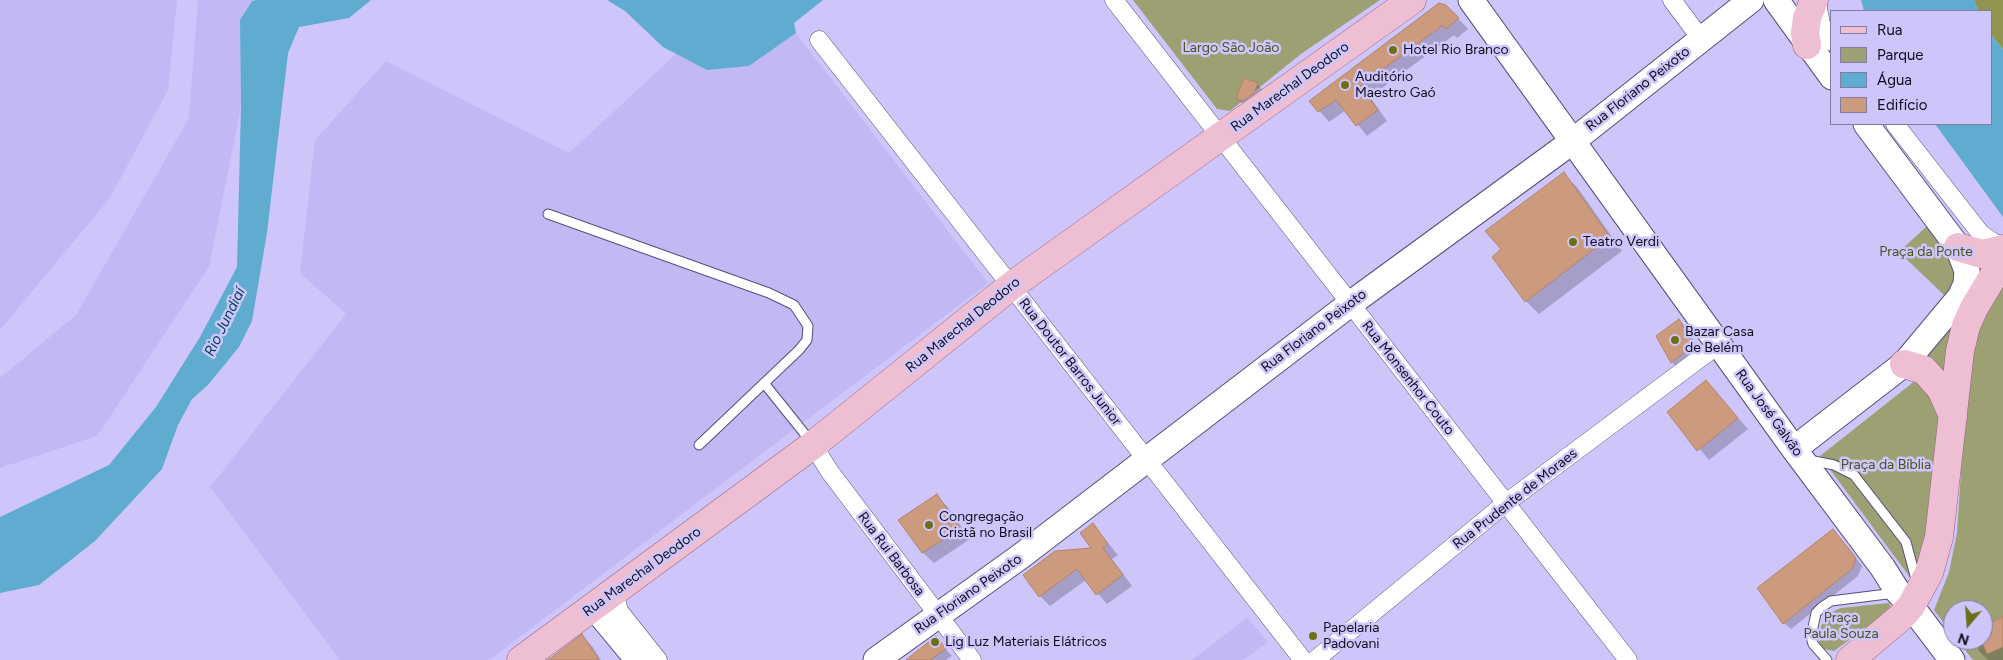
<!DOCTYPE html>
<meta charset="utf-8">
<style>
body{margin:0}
#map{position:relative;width:2003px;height:660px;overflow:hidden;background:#cec6fb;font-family:Figtree,sans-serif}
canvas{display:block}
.legend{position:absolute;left:1830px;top:10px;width:162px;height:115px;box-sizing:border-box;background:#cec6fb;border:1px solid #827ca3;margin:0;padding:6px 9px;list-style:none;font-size:15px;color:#100d1e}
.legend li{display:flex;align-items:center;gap:10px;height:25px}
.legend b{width:25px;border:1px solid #827ca3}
.north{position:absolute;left:1943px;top:600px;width:50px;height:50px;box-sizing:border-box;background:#cec6fb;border:1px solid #827ca3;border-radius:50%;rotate:198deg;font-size:14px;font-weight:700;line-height:20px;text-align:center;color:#100d1e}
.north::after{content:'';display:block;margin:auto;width:18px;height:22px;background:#6c6f13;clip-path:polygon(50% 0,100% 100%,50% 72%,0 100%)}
</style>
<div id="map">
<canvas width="2003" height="660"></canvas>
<ul class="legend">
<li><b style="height:6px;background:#eebed3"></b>Rua</li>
<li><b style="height:14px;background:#9da073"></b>Parque</li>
<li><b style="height:14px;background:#60abd0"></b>Água</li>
<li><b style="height:14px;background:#cc9a7d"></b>Edifício</li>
</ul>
<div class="north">N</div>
</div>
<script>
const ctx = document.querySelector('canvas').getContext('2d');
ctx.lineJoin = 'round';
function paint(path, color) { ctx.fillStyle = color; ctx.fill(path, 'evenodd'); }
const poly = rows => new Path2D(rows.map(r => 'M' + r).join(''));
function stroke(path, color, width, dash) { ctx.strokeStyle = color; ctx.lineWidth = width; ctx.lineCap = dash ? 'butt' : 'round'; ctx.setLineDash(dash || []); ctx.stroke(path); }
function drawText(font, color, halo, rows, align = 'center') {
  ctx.font = font + ' Figtree,sans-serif'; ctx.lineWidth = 5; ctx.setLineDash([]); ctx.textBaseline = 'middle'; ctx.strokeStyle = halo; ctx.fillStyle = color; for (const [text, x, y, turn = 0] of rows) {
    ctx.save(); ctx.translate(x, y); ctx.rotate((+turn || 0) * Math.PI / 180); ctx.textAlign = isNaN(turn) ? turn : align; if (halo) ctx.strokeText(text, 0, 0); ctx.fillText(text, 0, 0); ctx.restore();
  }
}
paint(poly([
 [0,0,177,0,168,90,110,198,0,330],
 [198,0,257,0,252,1,240,20,241,106,209,267,97,436,0,468,0,378,76,315,189,118],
 [796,33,988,283,489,660,340,660,210,487,346,314,300,273,315,140,386,61,569,153,676,54,707,70,749,66],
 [1247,618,1268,642,1243,660,1192,660]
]), '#c2b9f4');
paint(poly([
 [1133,0,1380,0,1301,54,1230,111,1217,109],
 [1928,225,1948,250,1955,270,1953,288,1944,295,1899,252],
 [2003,273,2003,660,1973,660,1957,640,1983,640,1983,610,1953,610,1953,635,1934,610,1949,572,1957,533,1966,394,1971,340],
 [1976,288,1934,537,1912,580,1820,456,1916,380,1925,357],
 [1889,603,1891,609,1834,651,1824,649,1819,643,1821,626,1826,617,1832,612,1841,608]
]), '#9da073');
paint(poly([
 [1974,0,2003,0,2003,49,1992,36,1992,11,1978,11]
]), '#90944f');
paint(poly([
 [257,0,371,0,349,18,299,27,288,53,267,233,252,321,239,347,208,385,192,399,178,425,162,469,95,541,39,585,0,593,0,517,109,465,156,407,200,337,237,267,241,106,240,20,252,1],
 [607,0,823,0,794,23,796,33,749,66,707,70,663,47,625,11],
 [1861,0,1974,0,1978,11,1864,11],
 [1992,36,2003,49,2003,217,1935,124,1992,124]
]), '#60abd0');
paint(poly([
 [1446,6,1468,29,1457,38,1454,35,1370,97,1387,121,1367,136,1346,110,1329,122,1311,101],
 [1245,79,1258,85,1264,91,1244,105,1237,98],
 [1563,174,1577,187,1622,251,1539,314,1526,301,1503,249],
 [1679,320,1686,327,1700,352,1678,369,1672,362],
 [1706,381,1748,429,1709,460,1669,412],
 [936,496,947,506,970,539,934,563,923,553,900,521],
 [1093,525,1118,555,1112,559,1132,586,1107,604,1086,580,1050,606,1040,596,1094,549],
 [1833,530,1862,566,1858,576,1791,629,1784,623],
 [2003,619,2003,660,1988,660,1979,651,1975,640,1983,640,1983,627],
 [582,636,592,646,601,660,550,660],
 [936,638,952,656,946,660,908,660]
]), '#0003');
const building = poly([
 [1439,3,1446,5,1459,18,1446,29,1443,25,1360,86,1378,110,1356,126,1336,100,1318,112,1309,101,1439,3],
 [1244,78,1258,83,1254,93,1243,101,1236,99,1244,78],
 [1564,172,1610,237,1525,302,1492,257,1501,249,1485,231,1564,172],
 [1679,319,1694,345,1671,363,1656,336,1679,319],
 [1706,380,1738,418,1697,451,1667,412,1706,380],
 [937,494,960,529,922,553,898,520,937,494],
 [1093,523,1108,544,1103,548,1123,575,1096,595,1077,569,1039,597,1023,575,1055,551,1091,548,1080,533,1093,523],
 [1833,529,1856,558,1852,569,1783,624,1757,588,1833,529],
 [2003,617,2003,647,1987,654,1983,644,1983,626,2003,617],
 [582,634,599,660,547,660,548,660,582,634],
 [936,636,946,649,930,660,906,660,936,636]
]);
paint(building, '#cc9a7d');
stroke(building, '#b48366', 1);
const lane = poly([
 [548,214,769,293,794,305,808,326,807,340,799,350,699,445],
 [764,383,812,443],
 [1809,460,1834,465,1854,475,1906,542,1917,583],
 [1827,660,1813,644,1811,637,1816,613,1822,607,1831,601,1895,593]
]);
const street = poly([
 [1114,0,1628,660],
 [1672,0,1701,39],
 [1818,0,1818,9,1821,24,1832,42],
 [819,40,1303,660],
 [1895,124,1981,234,1994,243,2003,245],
 [813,445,830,472,972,660],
 [614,592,619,611,658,660],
 [1315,660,1506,503,1719,344]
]);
const secondary = poly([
 [1471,0,1794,449,1883,568,1898,592,1911,606,1952,660],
 [1776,0,1832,77],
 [1794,449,1904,364,1960,297,1966,284,1967,271,1958,247,1866,124],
 [594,607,638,660],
 [876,660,1021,556,1350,304,1573,141,1751,0]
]);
const primary = poly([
 [1807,45,1805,33,1807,18,1814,0],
 [1958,247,1982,254,2003,249],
 [1904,364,1924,370,1941,389,1953,416],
 [521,660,813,445,1011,286,1412,0],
 [1850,660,1901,617,1911,606,1929,573,1939,537,1960,351,1966,326,1974,308,2003,260]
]);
stroke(lane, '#564e7b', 11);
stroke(street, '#564e7b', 19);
stroke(secondary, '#564e7b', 27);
stroke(primary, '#986381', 29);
stroke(lane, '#fff', 9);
stroke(street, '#fff', 18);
stroke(secondary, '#fff', 25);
stroke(primary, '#eebed3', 28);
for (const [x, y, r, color] of [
 [1393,50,5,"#6c6f13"],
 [1345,85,5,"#6c6f13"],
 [1573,242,5,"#6c6f13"],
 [1675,340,5,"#6c6f13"],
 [929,525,5,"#6c6f13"],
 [1313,636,5,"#6c6f13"],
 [935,642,5,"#6c6f13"]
]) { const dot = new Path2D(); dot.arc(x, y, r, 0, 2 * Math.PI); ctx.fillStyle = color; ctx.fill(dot); stroke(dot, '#cec6fb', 2); }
drawText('14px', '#4e511d', '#cec6fb', [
 ["Largo São João",1231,48],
 ["Praça da Ponte",1926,252],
 ["Praça da Bíblia",1886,465],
 ["Praça",1841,618],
 ["Paula Souza",1841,634]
]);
drawText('14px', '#100d1e', '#cec6fb', [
 ["Hotel Rio Branco",1403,50],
 ["Auditório",1355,77],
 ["Maestro Gaó",1355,93],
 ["Teatro Verdi",1583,242],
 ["Bazar Casa",1685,332],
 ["de Belém",1685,348],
 ["Congregação",939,517],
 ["Cristã no Brasil",939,533],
 ["Papelaria",1323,628],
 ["Padovani",1323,644],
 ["Lig Luz Materiais Elátricos",945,642]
], 'left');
drawText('14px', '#100d1e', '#cec6fb', [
 ["Rua Marechal Deodoro",1290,87,-36],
 ["Rua Floriano Peixoto",1638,89,-38],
 ["Rua Marechal Deodoro",963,325,-39],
 ["Rua Floriano Peixoto",1314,331,-37],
 ["Rua Doutor Barros Junior",1070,362,52],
 ["Rua Monsenhor Couto",1408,378,52],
 ["Rua José Galvão",1769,413,54],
 ["Rua Prudente de Moraes",1515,499,-38],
 ["Rua Rui Barbosa",891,554,53],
 ["Rua Marechal Deodoro",642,572,-36],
 ["Rua Floriano Peixoto",968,594,-35]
]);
drawText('italic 15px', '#01445e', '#cec6fb', [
 ["Rio Jundiaí",225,322,-64]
]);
</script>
